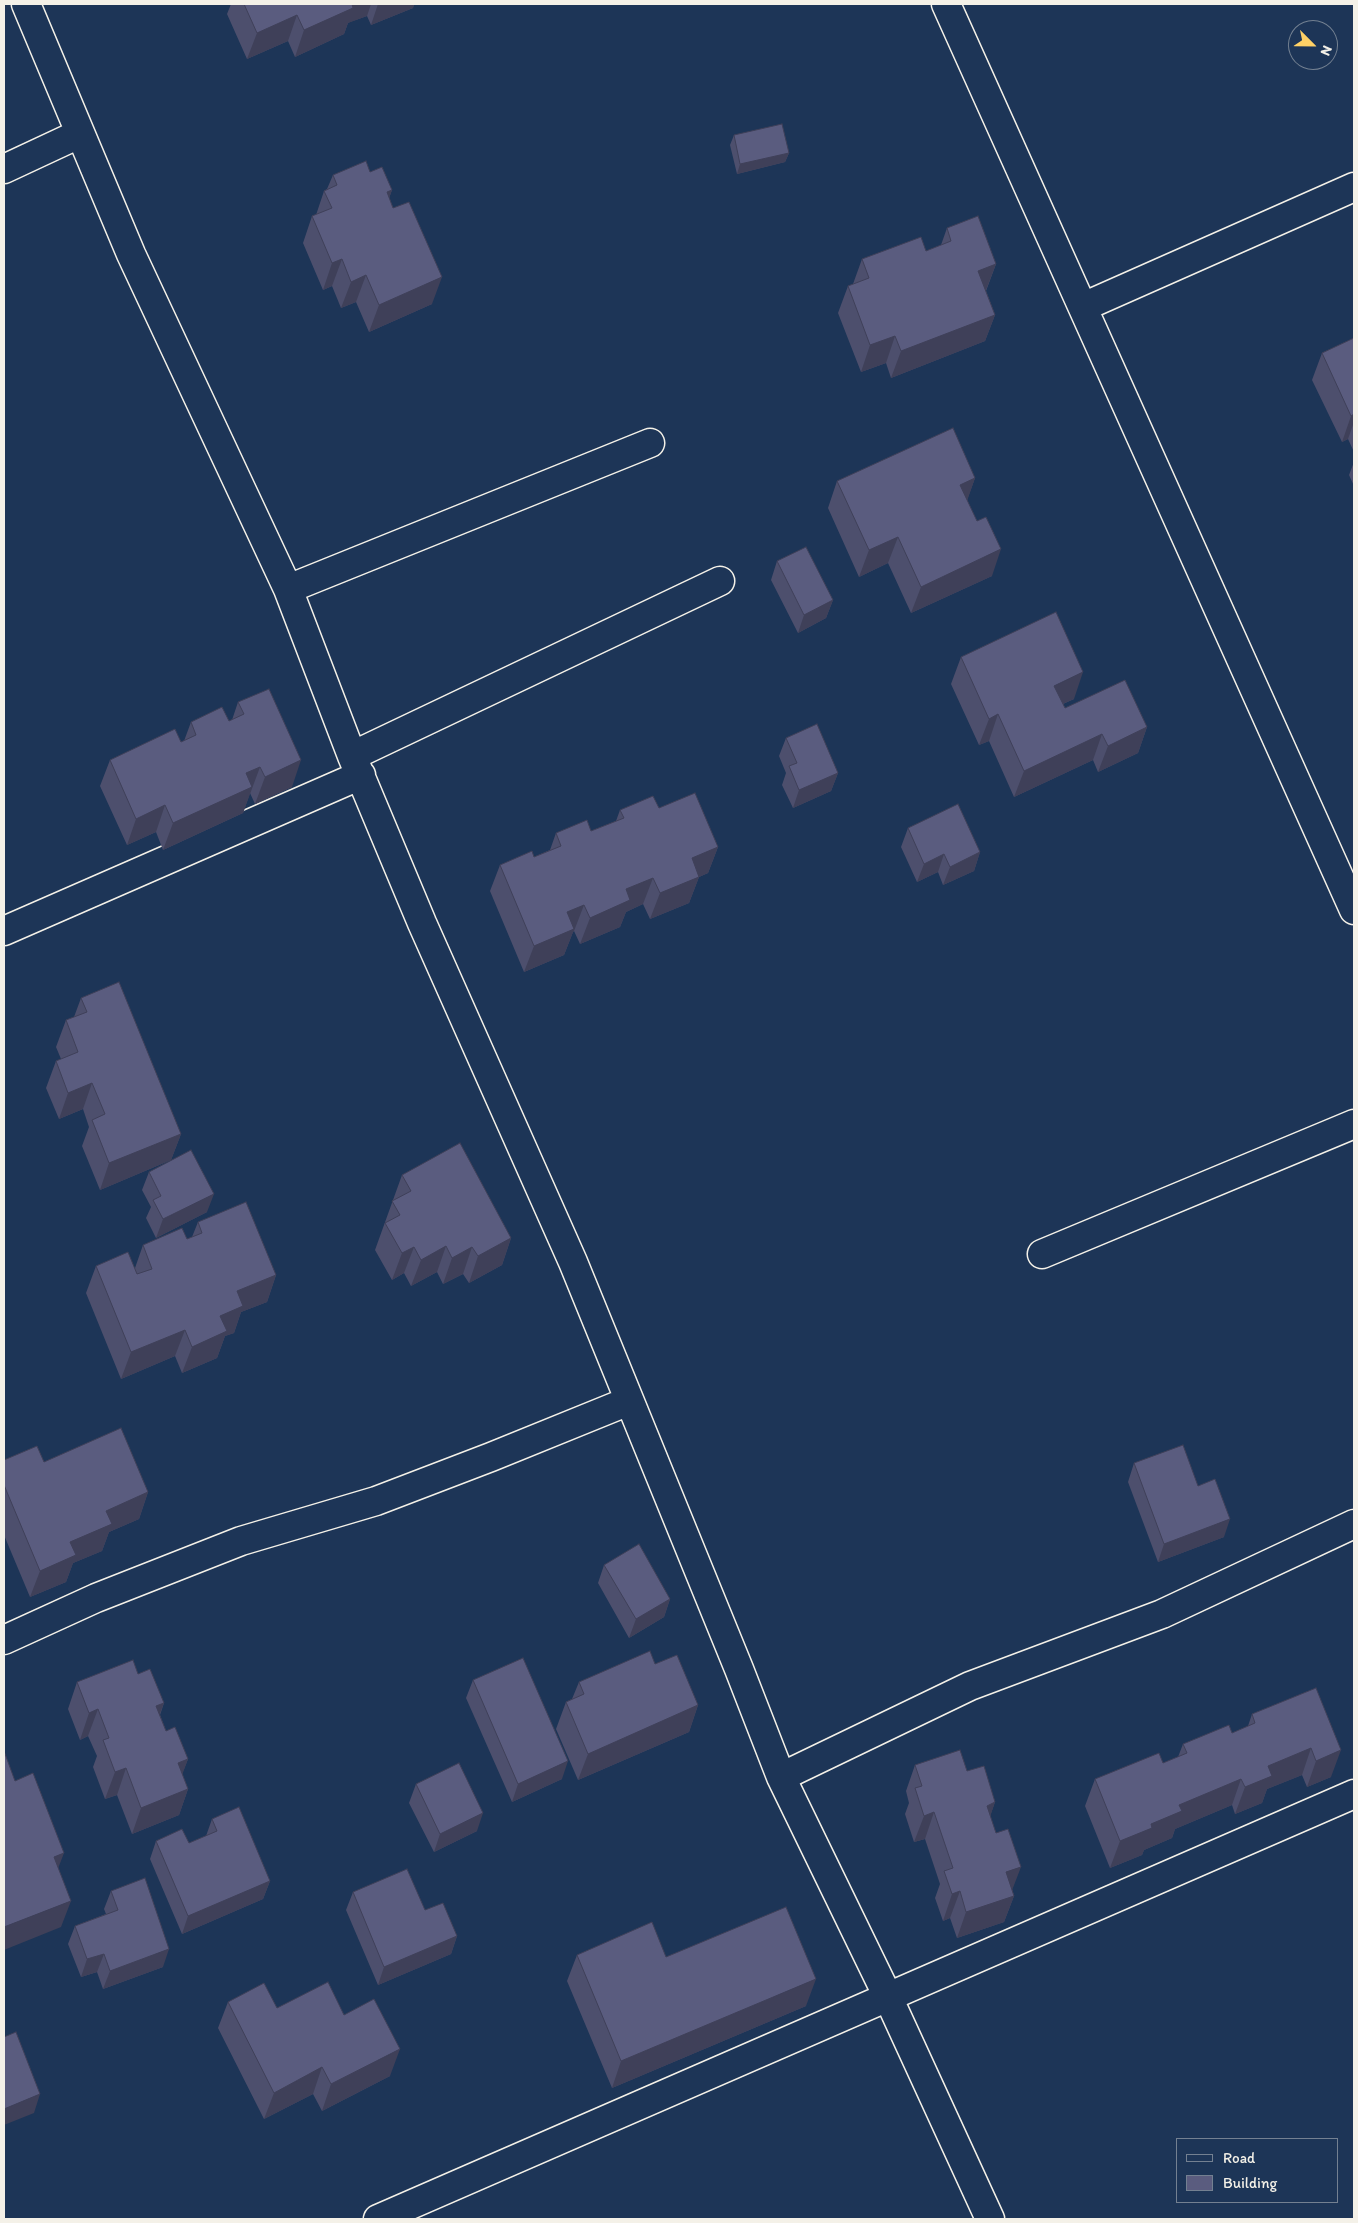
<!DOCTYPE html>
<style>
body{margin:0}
#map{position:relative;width:1358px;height:2223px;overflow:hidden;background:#1d3557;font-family:Itim,sans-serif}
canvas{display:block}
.frame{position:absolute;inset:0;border:5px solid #f4f1e8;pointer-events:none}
.legend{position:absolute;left:1176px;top:2138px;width:162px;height:65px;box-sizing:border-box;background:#1d3557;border:1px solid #738091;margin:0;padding:6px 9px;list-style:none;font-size:15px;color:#f4f1e8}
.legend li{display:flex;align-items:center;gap:10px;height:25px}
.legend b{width:25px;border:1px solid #738091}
.north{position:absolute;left:1288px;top:20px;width:50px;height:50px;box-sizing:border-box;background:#1d3557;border:1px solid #738091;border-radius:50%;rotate:113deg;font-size:14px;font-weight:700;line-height:20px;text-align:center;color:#f4f1e8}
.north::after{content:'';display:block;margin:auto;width:18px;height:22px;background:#ffd166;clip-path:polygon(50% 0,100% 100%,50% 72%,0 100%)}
</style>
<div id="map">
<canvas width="1358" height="2223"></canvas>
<div class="frame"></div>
<ul class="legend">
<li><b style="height:6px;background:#1d3557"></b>Road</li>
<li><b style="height:14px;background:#5a5c7f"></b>Building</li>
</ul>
<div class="north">N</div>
</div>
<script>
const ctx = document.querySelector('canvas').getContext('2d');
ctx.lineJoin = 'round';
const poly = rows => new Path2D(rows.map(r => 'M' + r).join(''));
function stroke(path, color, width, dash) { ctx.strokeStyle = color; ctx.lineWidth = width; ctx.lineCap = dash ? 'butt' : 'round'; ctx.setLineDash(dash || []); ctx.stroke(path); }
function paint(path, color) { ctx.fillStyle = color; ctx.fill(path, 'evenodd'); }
const minor = poly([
 [26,4,131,254,288,589,352,756,422,923,573,1262,739,1669,781,1777,888,1997,990,2219],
 [946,4,1354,910],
 [4,169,79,134],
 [1083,307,1354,187],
 [288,589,650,443],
 [352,756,720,581],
 [4,931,361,775],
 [1042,1254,1354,1124],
 [4,1640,96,1598,241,1541,376,1501,491,1457,629,1401],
 [781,1777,970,1686,1162,1614,1354,1524],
 [378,2219,1354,1794]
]);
stroke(minor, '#f4f1e8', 31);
stroke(minor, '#1d3557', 28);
paint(poly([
 [231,4,414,4,413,8,371,25,367,16,350,22,348,23,344,34,295,57,288,41,247,59,227,14],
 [734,135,789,153,785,162,737,174,730,145],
 [370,172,392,190,389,198,432,304,369,332,356,302,341,308,332,286,323,290,303,243,312,216,316,215,324,191,327,189,333,175],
 [947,228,996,264,986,291,995,315,985,341,891,378,886,363,861,372,838,313,848,286,853,284,862,259,926,251,941,245],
 [1354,338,1354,452,1348,439,1342,442,1312,380,1322,353],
 [1354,462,1354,486,1349,475],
 [975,478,967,500,992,576,911,613,888,563,859,577,828,508,837,481],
 [777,561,833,600,826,618,798,633,771,580],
 [961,657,1074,699,1063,704,1065,708,1147,727,1138,753,1098,772,1093,760,1014,797,989,741,979,745,951,684],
 [238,702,292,787,255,804,250,793,243,813,163,850,156,832,127,845,100,786,110,760,184,741,191,722,229,721,232,720],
 [786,738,838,773,831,791,793,808,782,785,786,773,779,756],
 [659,808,718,847,708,873,699,877,689,903,650,919,643,904,626,912,620,927,580,944,574,931,573,932,564,955,524,972,490,891,500,865,534,857,550,850,556,833,591,831,616,821,620,810],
 [908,828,980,852,974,871,943,885,938,872,917,882,901,847],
 [81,998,181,1134,171,1160,100,1190,82,1146,89,1127,83,1109,59,1119,46,1088,56,1061,61,1059,56,1047,66,1020,74,1017],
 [149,1172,207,1212,156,1238,146,1218,151,1207,142,1190],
 [402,1175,511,1238,502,1265,469,1283,463,1274,443,1284,437,1272,411,1286,404,1273,392,1280,375,1250],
 [198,1222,276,1275,267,1302,241,1312,234,1333,225,1336,217,1358,182,1373,175,1356,121,1379,86,1293,96,1266,135,1268,143,1245,187,1239,192,1237],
 [4,1460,44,1462,148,1492,139,1519,109,1532,102,1551,73,1563,66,1582,30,1597,4,1535],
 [1134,1463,1198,1486,1224,1537,1158,1562,1128,1482],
 [604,1565,670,1599,664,1617,629,1638,598,1583],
 [655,1664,698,1705,689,1732,578,1780,556,1729,566,1702,572,1699,579,1682],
 [138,1674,164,1703,160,1715,166,1731,188,1759,182,1774,188,1789,179,1815,132,1834,117,1795,105,1799,93,1767,97,1756,88,1736,80,1740,68,1709,77,1682],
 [473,1680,562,1779,512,1802,466,1698],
 [1316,1688,1331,1777,1307,1787,1302,1775,1267,1789,1262,1803,1235,1814,1232,1805,1175,1829,1172,1838,1144,1850,1142,1855,1110,1868,1085,1806,1095,1779,1163,1763,1178,1757,1183,1744,1232,1733,1248,1726,1252,1714],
 [915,1765,967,1771,995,1802,990,1816,1014,1896,1004,1922,957,1938,950,1918,943,1921,935,1898,940,1884,925,1839,914,1842,905,1814,909,1803,906,1791],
 [416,1784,477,1831,434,1852,409,1803],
 [212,1819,270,1881,263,1899,182,1934,150,1859,156,1841,189,1843,206,1836],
 [111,1891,163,1967,103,1989,97,1972,81,1977,68,1944,75,1926,106,1914,104,1909],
 [353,1892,425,1910,457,1936,451,1954,378,1985,346,1910],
 [577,1955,666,1957,806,2006,612,2088,567,1981],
 [228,2002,277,2008,344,2015,390,2076,322,2111,313,2094,264,2119,218,2028]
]), '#4d4f6d');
paint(poly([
 [349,4,371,4,367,16,348,23,344,34,295,57,304,30],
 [378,4,414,4,413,8,371,25],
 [297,15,288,41,247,59,257,33],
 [789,153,785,162,737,174,740,164],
 [392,190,382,217,387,192],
 [342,259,332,286,323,290,332,263],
 [996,264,986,290,969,297,978,271],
 [366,275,356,302,341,308,351,282],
 [442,277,432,304,369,332,379,305],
 [995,315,985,341,891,378,901,351],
 [895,336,886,363,861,372,870,345],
 [1354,414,1354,422,1348,439,1342,442,1351,416],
 [975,478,966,504,960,485],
 [898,537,888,563,859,577,869,550],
 [1001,549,992,576,911,613,921,587],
 [833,600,826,618,798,633,804,615],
 [1083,672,1074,699,1044,712,1054,686],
 [998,714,989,741,979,745,989,719],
 [1147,727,1138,753,1098,772,1108,746],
 [1102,734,1093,760,1014,797,1024,771],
 [301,760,292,787,255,804,265,777],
 [260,767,243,813,163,850,173,823,246,773],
 [838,773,831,791,793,808,799,790],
 [165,805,156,832,127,845,136,819],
 [718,847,708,873,699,877,689,903,650,919,660,893,692,858],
 [980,852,974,871,943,885,950,867],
 [944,854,938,872,917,882,924,864],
 [653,878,643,904,626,912,620,927,580,944,590,918,626,889],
 [584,905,574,931,573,932,564,955,524,972,534,946,567,912],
 [92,1083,83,1109,59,1119,68,1093],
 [181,1134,171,1160,100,1190,109,1163],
 [214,1194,207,1212,156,1238,163,1219],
 [511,1238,502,1265,469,1283,478,1256],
 [446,1246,437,1272,411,1286,421,1260],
 [414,1247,404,1273,392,1280,402,1253],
 [472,1247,463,1274,443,1284,452,1258],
 [276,1275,267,1302,241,1312,234,1333,225,1336,217,1358,182,1373,192,1347,237,1291],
 [185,1330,175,1356,121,1379,131,1352],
 [148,1492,139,1519,109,1532,102,1551,73,1563,66,1582,30,1597,40,1571,70,1542,106,1511],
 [1230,1519,1224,1537,1158,1562,1164,1544],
 [670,1599,664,1617,629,1638,636,1619],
 [164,1703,154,1729,156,1706],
 [698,1705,689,1732,578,1780,588,1754],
 [98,1709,88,1736,80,1740,89,1713],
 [1311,1748,1302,1775,1267,1789,1262,1803,1235,1814,1245,1787,1268,1766],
 [1341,1750,1331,1777,1307,1787,1316,1761],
 [188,1759,178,1786,178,1763],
 [568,1761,562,1779,512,1802,518,1784],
 [126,1768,117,1795,105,1799,115,1772],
 [1241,1779,1232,1805,1175,1829,1172,1838,1144,1850,1142,1855,1110,1868,1120,1841,1151,1824,1179,1805],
 [188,1789,179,1815,132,1834,141,1808],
 [995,1802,986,1829,987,1806],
 [934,1812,925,1839,914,1842,924,1816],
 [483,1813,477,1831,434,1852,440,1834],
 [64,1853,54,1879,54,1857],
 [1021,1867,1011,1893,1006,1872],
 [270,1881,263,1899,182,1934,188,1916],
 [960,1891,950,1918,943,1921,952,1894],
 [1014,1896,1004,1922,957,1938,966,1912],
 [71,1901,61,1927,4,1950,4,1927],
 [457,1936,451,1954,378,1985,384,1967],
 [169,1949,163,1967,103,1989,110,1971],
 [104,1954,97,1972,81,1977,87,1959],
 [816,1979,806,2006,612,2088,621,2061],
 [400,2049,390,2076,322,2111,331,2084],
 [322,2067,313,2094,264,2119,274,2093],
 [40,2094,34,2113,4,2125,4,2109]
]), '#3f4059');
const building = poly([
 [244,4,352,4,353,8,304,30,297,15,257,33,244,4],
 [782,124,789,153,740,164,734,135,782,124],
 [366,161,370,172,382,167,392,190,387,192,393,208,409,202,442,277,379,305,366,275,351,282,342,259,332,263,312,216,332,208,324,191,337,185,333,175,366,161],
 [978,216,996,264,978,271,995,315,901,351,895,336,870,345,848,286,869,278,862,259,921,237,926,251,951,241,947,228,978,216],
 [1354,338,1354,414,1351,416,1322,353,1354,338],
 [953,428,975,478,960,485,977,521,986,517,1001,549,921,587,898,537,869,550,837,481,953,428],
 [806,547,833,600,804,615,777,561,806,547],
 [1056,612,1083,672,1054,686,1065,708,1125,680,1147,727,1108,746,1102,734,1024,771,998,714,989,719,961,657,1056,612],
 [269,689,301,760,265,777,260,767,246,773,252,787,173,823,165,805,136,819,110,760,175,729,181,742,196,735,191,722,222,707,229,721,244,714,238,702,269,689],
 [817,724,838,773,799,790,789,766,797,763,786,738,817,724],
 [695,793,718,847,692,858,699,877,660,893,653,878,626,889,630,900,590,918,584,905,567,912,574,929,534,946,500,865,532,851,534,857,561,846,556,833,587,820,591,831,624,818,620,810,653,796,659,808,695,793],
 [958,804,980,852,950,867,944,854,924,864,908,828,958,804],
 [119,982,181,1134,109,1163,92,1120,105,1114,92,1083,68,1093,56,1061,78,1052,66,1020,87,1012,81,998,119,982],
 [460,1143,511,1238,478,1256,472,1247,452,1258,446,1246,421,1260,414,1247,402,1253,385,1223,400,1215,392,1201,411,1191,402,1175,460,1143],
 [191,1150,214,1194,163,1219,153,1200,161,1196,149,1172,191,1150],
 [246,1202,276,1275,237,1291,243,1306,220,1316,227,1331,192,1347,185,1330,131,1352,96,1266,128,1252,137,1274,152,1269,143,1245,182,1228,187,1239,202,1233,198,1222,246,1202],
 [121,1428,148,1492,106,1511,112,1524,70,1542,76,1555,40,1571,4,1485,4,1460,37,1446,44,1462,121,1428],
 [1183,1445,1198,1486,1215,1479,1230,1519,1164,1544,1134,1463,1183,1445],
 [639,1544,670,1599,636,1619,604,1565,639,1544],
 [650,1651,655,1664,677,1655,698,1705,588,1754,566,1702,584,1694,579,1682,650,1651],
 [523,1658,568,1761,518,1784,473,1680,523,1658],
 [133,1660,138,1674,150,1669,164,1703,156,1706,166,1731,175,1727,188,1759,178,1763,188,1789,141,1808,126,1768,115,1772,103,1740,109,1738,98,1709,89,1713,77,1682,133,1660],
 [1316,1688,1341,1750,1316,1761,1311,1748,1268,1766,1272,1776,1245,1787,1241,1779,1179,1805,1182,1811,1151,1824,1152,1828,1120,1841,1095,1779,1159,1753,1163,1763,1187,1753,1183,1744,1229,1725,1232,1733,1255,1723,1252,1714,1316,1688],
 [960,1750,967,1771,984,1766,995,1802,987,1806,996,1833,1008,1829,1021,1867,1006,1872,1014,1896,966,1912,960,1891,952,1894,944,1871,953,1868,934,1812,924,1816,915,1788,922,1786,915,1765,960,1750],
 [4,1751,15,1781,33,1773,64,1853,54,1857,71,1901,4,1927,4,1751],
 [459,1763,483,1813,440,1834,416,1784,459,1763],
 [239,1807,270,1881,188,1916,156,1841,182,1829,189,1843,217,1831,212,1819,239,1807],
 [407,1869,425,1910,443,1903,457,1936,384,1967,353,1892,407,1869],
 [145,1878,169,1949,110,1971,104,1954,87,1959,75,1926,118,1910,111,1891,145,1878],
 [786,1907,816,1979,621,2061,577,1955,652,1922,666,1957,786,1907],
 [328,1982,344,2015,374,1999,400,2049,331,2084,322,2067,274,2093,228,2002,264,1983,277,2008,328,1982],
 [16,2032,40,2094,4,2109,4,2037,16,2032]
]);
paint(building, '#5a5c7f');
stroke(building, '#3f4059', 1);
</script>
